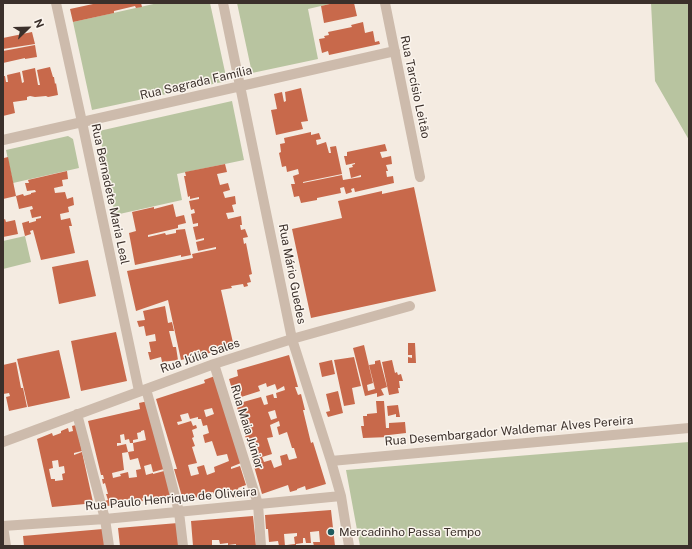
<!DOCTYPE html>
<meta charset="utf-8">
<style>
body{margin:0}
#map{position:relative;width:692px;height:549px;overflow:hidden;background:#f4ebe1;font-family:"Public Sans",sans-serif}
canvas{display:block}
.frame{position:absolute;inset:0;border:4px solid #3b302b;pointer-events:none}
.north{position:absolute;left:8px;top:8px;width:40px;height:40px;-webkit-text-stroke:3px #fbf5ee;paint-order:stroke;rotate:67deg;font-size:11px;font-weight:700;line-height:16px;text-align:center;color:#3b302b}
.north::after{content:'';display:block;margin:auto;width:14px;height:18px;background:#3b302b;clip-path:polygon(50% 0,100% 100%,50% 72%,0 100%)}
</style>
<div id="map">
<canvas width="692" height="549"></canvas>
<div class="frame"></div>
<div class="north">N</div>
</div>
<script>
const ctx = document.querySelector('canvas').getContext('2d');
ctx.lineJoin = 'round';
function paint(path, color) { ctx.fillStyle = color; ctx.fill(path, 'evenodd'); }
const poly = rows => new Path2D(rows.map(r => 'M' + r).join(''));
function stroke(path, color, width, dash) { ctx.strokeStyle = color; ctx.lineWidth = width; ctx.lineCap = dash ? 'butt' : 'round'; ctx.setLineDash(dash || []); ctx.stroke(path); }
function drawText(font, color, halo, rows, align = 'center') {
  ctx.font = font + ' "Public Sans",sans-serif'; ctx.lineWidth = 3; ctx.setLineDash([]); ctx.textBaseline = 'middle'; ctx.strokeStyle = halo; ctx.fillStyle = color; for (const [text, x, y, turn = 0] of rows) {
    ctx.save(); ctx.translate(x, y); ctx.rotate((+turn || 0) * Math.PI / 180); ctx.textAlign = isNaN(turn) ? turn : align; if (halo) ctx.strokeText(text, 0, 0); ctx.fillText(text, 0, 0); ctx.restore();
  }
}
paint(poly([
 [158,3,210,3,227,81,92,110,73,22],
 [237,3,334,3,308,9,318,59,252,73],
 [651,3,689,3,689,140,655,81],
 [232,101,244,160,177,174,182,200,115,215,99,131],
 [68,136,73,139,79,168,13,183,6,150],
 [25,236,31,262,3,269,3,241],
 [689,442,689,546,360,546,346,470]
]), '#b8c4a0');
paint(poly([
 [93,3,141,3,142,7,136,8,135,6,114,11,114,13,73,22,70,9,93,4],
 [334,3,354,3,357,16,324,23,321,6],
 [363,22,365,33,373,31,375,42,379,41,380,44,329,55,328,51,322,53,319,39,325,38,324,36,329,35,328,32,352,27,351,25],
 [32,32,35,44,3,49,3,38],
 [35,45,37,57,25,59,25,58,3,63,3,51],
 [50,67,53,77,54,77,55,84,56,83,58,95,48,97,46,96,35,97,30,96,27,97,27,100,13,102,15,113,3,116,3,76,5,76,6,82,8,82,7,75,20,72,22,83,24,82,22,71,35,68,38,85,40,85,37,70],
 [301,88,308,121,301,122,303,129,276,135,271,110,277,109,274,94,282,92,284,102,286,101,285,92],
 [311,132,311,135,319,133,321,139,316,140,317,145,326,142,329,153,331,153,330,147,336,146,342,174,303,182,303,183,342,175,343,180,361,177,361,175,351,178,349,168,353,167,352,165,355,164,355,163,346,165,344,156,347,156,347,152,385,144,387,151,380,152,382,158,391,156,392,164,386,165,388,171,386,171,387,177,393,176,394,183,355,192,354,188,351,189,352,192,346,194,344,187,340,188,341,193,317,198,317,200,301,203,299,196,294,197,291,184,295,184,293,176,299,174,298,169,287,172,286,166,282,167,279,153,281,152,280,144,285,143,284,138],
 [8,157,16,196,3,199,3,161,4,161,4,158],
 [225,164,227,172,217,174,220,185,228,183,230,190,223,192,225,198,235,196,236,204,232,205,234,212,226,213,228,219,241,216,242,225,240,225,241,230,245,229,248,237,243,238,244,244,246,243,252,274,249,275,251,282,247,283,248,286,244,287,243,284,231,286,232,288,221,290,234,347,181,360,168,300,136,311,127,271,193,258,192,254,216,249,216,247,198,251,196,242,204,240,204,238,196,240,193,227,198,226,198,223,193,224,191,214,195,213,194,209,191,210,189,201,199,199,199,197,190,199,190,196,188,197,184,176,186,176,185,172],
 [67,171,68,179,62,180,63,186,54,188,55,193,65,192,67,199,73,197,74,205,68,207,69,212,60,214,61,220,70,218,72,226,69,226,75,253,41,260,33,230,30,231,31,234,25,236,22,223,29,221,29,223,36,221,36,219,41,218,41,216,32,218,30,210,33,209,32,206,19,209,16,196,23,194,24,196,31,194,31,193,36,192,35,190,27,191,25,183,29,183,28,180],
 [414,187,436,291,311,318,292,229,342,218,338,201,382,191,382,194],
 [173,204,176,217,184,215,186,223,178,225,178,228,148,235,148,237,165,233,166,235,176,233,176,230,185,229,191,255,181,257,181,255,135,265,129,233,136,231,132,212,154,207,154,209],
 [5,219,6,222,15,220,18,234,3,237,3,220],
 [88,260,96,296,59,304,52,267],
 [165,306,168,323,172,322,174,331,169,331,173,347,176,347,178,360,162,362,161,357,150,360,148,352,151,352,149,342,156,341,155,334,146,336,144,326,139,327,137,321,145,320,143,311],
 [116,332,127,381,81,391,71,341],
 [408,343,415,343,416,363,408,363,408,357,412,358,412,355,408,355],
 [364,345,373,383,367,385,368,391,375,389,369,365,375,364,375,361,380,360,387,387,381,389,384,395,377,397,377,393,365,396,353,348],
 [59,350,70,398,28,407,17,359],
 [289,355,298,387,295,387,298,395,301,394,305,410,303,410,311,443,313,442,326,484,306,490,305,486,297,489,297,490,290,492,288,485,262,494,236,404,261,397,264,405,268,404,266,396,273,394,274,398,277,398,276,393,285,390,284,386,277,390,275,384,267,387,266,383,258,386,260,391,235,399,229,379,238,376,237,370],
 [275,410,277,418,271,420,268,412],
 [279,421,280,426,277,427,279,435,287,432,292,448,294,448,297,458,289,460,287,454,280,456,282,465,274,468,271,460,264,462,262,457,272,454,267,438,273,437,270,425],
 [354,357,361,386,352,388,355,404,344,406,334,360],
 [332,360,335,374,322,377,319,363],
 [392,360,395,373,397,372,398,375,401,374,403,381,399,381,400,388,398,388,399,393,389,395,382,362],
 [16,362,21,388,23,388,27,407,9,411,6,397,10,396,9,393,3,394,3,365],
 [215,376,241,463,231,467,231,469,240,466,246,485,238,488,241,496,232,498,232,497,224,498,222,491,214,494,213,492,205,494,206,497,198,499,198,497,183,500,174,469,177,469,156,399,205,383,204,380],
 [212,408,214,414,206,417,204,410],
 [188,413,190,419,198,417,198,419,201,419,203,426,207,425,209,433,203,435,205,443,212,441,217,456,227,454,229,461,214,467,215,472,207,475,204,465,197,467,199,474,191,476,188,465,197,463,192,447,195,446,192,438,194,437,192,430,197,428,196,425,193,426,191,421,178,425,177,422,182,421,180,415],
 [338,391,343,413,328,417,326,412,330,411,326,394],
 [148,401,164,469,153,472,151,464,144,466,146,475,153,473,153,474,164,471,171,497,152,502,150,496,142,498,143,501,127,504,126,503,119,505,106,506,105,501,108,500,106,494,108,494,105,483,103,484,102,479,104,479,103,475,101,475,88,421,140,409,139,403],
 [144,430,146,440,133,443,134,451,128,452,130,460,138,458,141,469,136,470,137,477,129,478,128,472,120,474,121,476,113,478,112,473,124,470,122,453,128,452,126,444,117,446,117,443,121,443,120,435,124,434,125,440,129,439,130,443,133,443,133,440,138,439,137,433,141,432,141,431],
 [376,401,384,401,386,428,389,428,389,423,405,422,406,433,389,435,389,437,363,438,361,426,364,426,363,416,367,416,367,414,377,413],
 [398,405,400,417,396,417,396,414,388,416,387,406],
 [76,425,82,451,74,453,74,455,82,452,93,502,85,504,52,507,37,439,52,433,53,436,61,433,61,431,68,428,69,432,73,431,72,426],
 [58,460,59,467,64,466,65,473,62,474,63,480,55,481,55,479,51,479,49,469,53,468,52,461],
 [331,510,335,546,314,546,313,542,320,542,319,531,310,532,311,543,306,543,305,538,303,538,303,543,296,544,296,546,287,546,287,545,295,544,294,537,297,536,297,533,284,534,285,546,279,546,278,541,269,542,268,529,266,529,265,515],
 [253,516,256,546,236,546,236,544,228,545,228,543,220,544,219,540,212,540,212,545,193,546,191,521],
 [178,523,180,546,120,546,118,528],
 [103,529,105,546,24,546,23,536]
]), '#c8694b');
stroke(poly([
 [56,3,82,122,139,391],
 [223,3,292,339,331,461,341,496,349,546],
 [385,3,420,177],
 [3,140,395,51],
 [214,364,258,504,261,546],
 [146,389,167,465,179,512,183,546],
 [77,414,105,519,109,546],
 [3,442,214,364,292,339,410,306],
 [331,461,689,428],
 [3,526,105,519,341,496],
 [3,526,6,546]
]), '#cdbbac', 10);
for (const [x, y, r, color] of [
 [331,532,4,"#1f5a5e"]
]) { const dot = new Path2D(); dot.arc(x, y, r, 0, 2 * Math.PI); ctx.fillStyle = color; ctx.fill(dot); stroke(dot, '#fbf5ee', 1.5); }
drawText('12px', '#3b302b', '#fbf5ee', [
 ["Rua Sagrada Família",196,83,-13],
 ["Rua Tarcísio Leitão",415,87,78],
 ["Rua Bernadete Maria Leal",110,194,78],
 ["Rua Mário Guedes",292,274,79],
 ["Rua Júlia Sales",200,356,-19],
 ["Rua Maia Júnior",247,427,73],
 ["Rua Desembargador Waldemar Alves Pereira",509,431,-5],
 ["Rua Paulo Henrique de Oliveira",171,499,-5]
]);
drawText('12px', '#3b302b', '#fbf5ee', [
 ["Mercadinho Passa Tempo",339,532]
], 'left');
</script>
